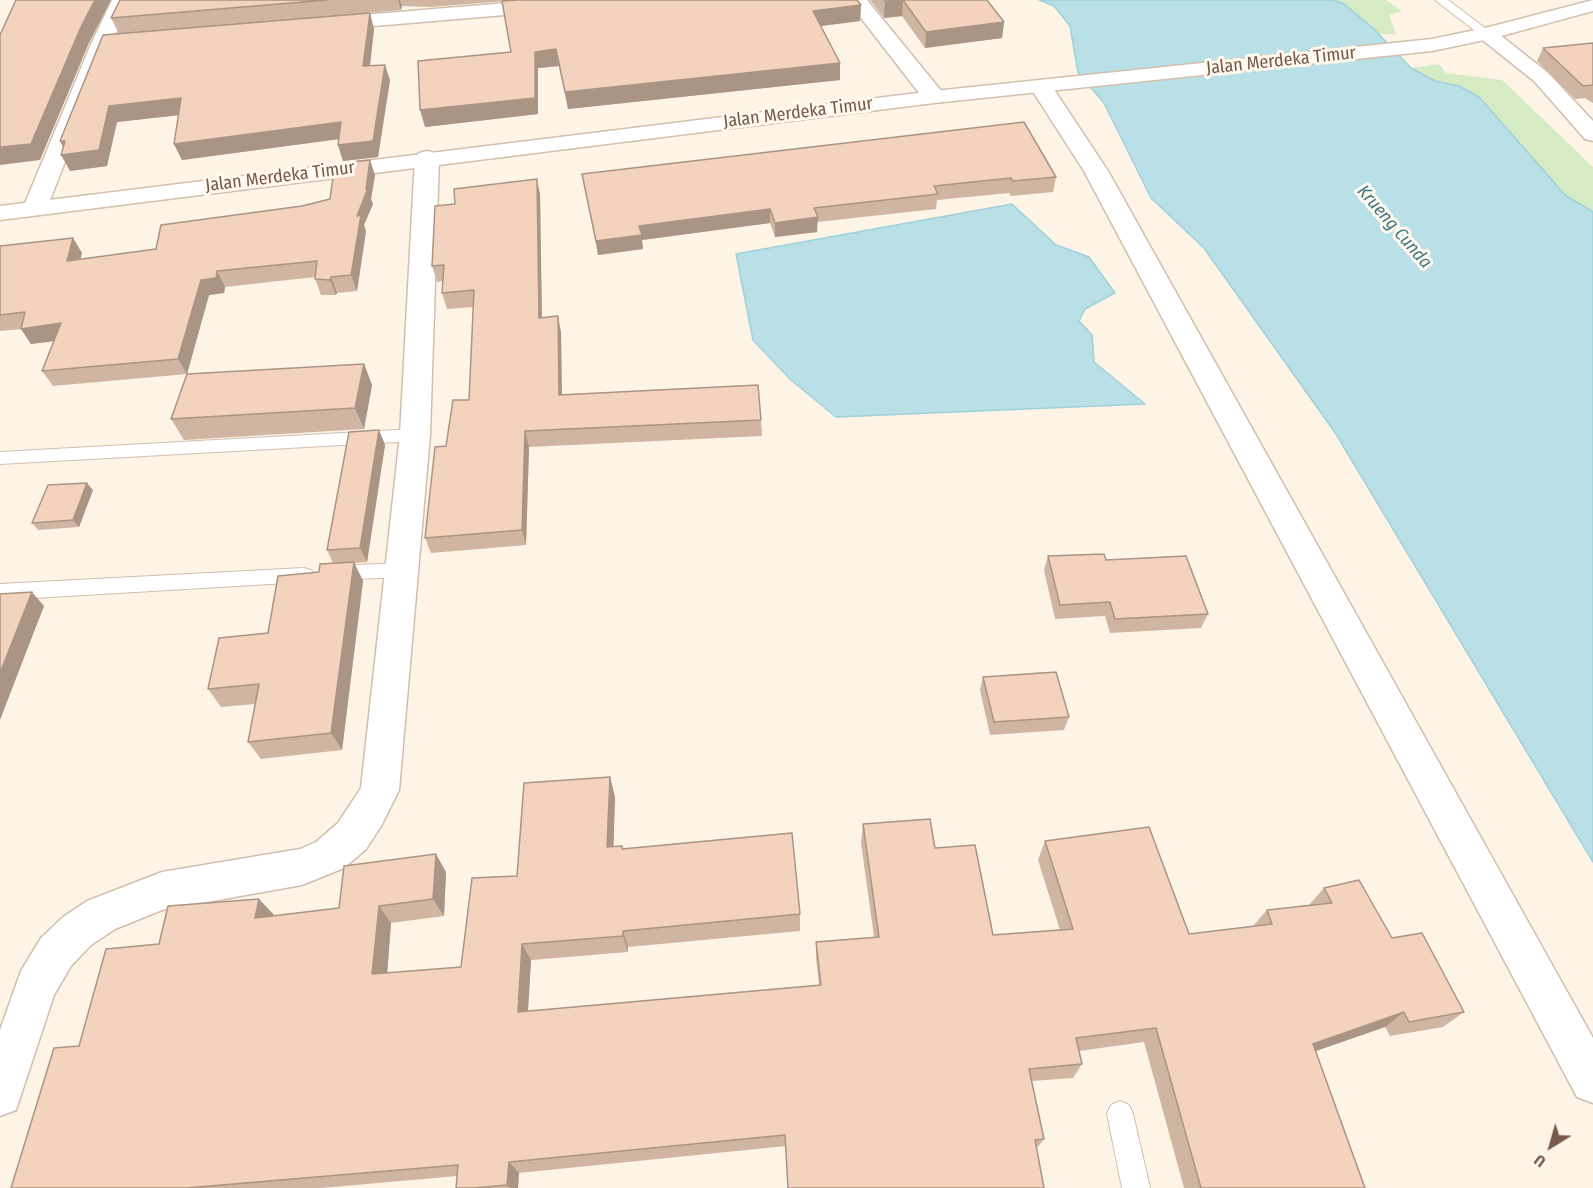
<!DOCTYPE html>
<style>
body{margin:0}
#map{position:relative;width:1593px;height:1188px;overflow:hidden;background:#fdf4e6;font-family:"Fira Sans Condensed",sans-serif}
canvas{display:block}
.north{position:absolute;left:1521px;top:1116px;width:60px;height:60px;-webkit-text-stroke:4px #fff8ed;paint-order:stroke;rotate:217deg;font-size:16px;font-weight:700;line-height:24px;text-align:center;color:#775a4a}
.north::after{content:'';display:block;margin:auto;width:21px;height:27px;background:#775a4a;clip-path:polygon(50% 0,100% 100%,50% 72%,0 100%)}
</style>
<div id="map">
<canvas width="1593" height="1188"></canvas>
<div class="north">U</div>
</div>
<script>
const ctx = document.querySelector('canvas').getContext('2d');
ctx.lineJoin = 'round';
function paint(path, color) { ctx.fillStyle = color; ctx.fill(path, 'evenodd'); }
const poly = rows => new Path2D(rows.map(r => 'M' + r).join(''));
function stroke(path, color, width, dash) { ctx.strokeStyle = color; ctx.lineWidth = width; ctx.lineCap = dash ? 'butt' : 'round'; ctx.setLineDash(dash || []); ctx.stroke(path); }
function drawText(font, color, halo, rows, align = 'center') {
  ctx.font = font + ' "Fira Sans Condensed",sans-serif'; ctx.lineWidth = 6; ctx.setLineDash([]); ctx.textBaseline = 'middle'; ctx.strokeStyle = halo; ctx.fillStyle = color; for (const [text, x, y, turn = 0] of rows) {
    ctx.save(); ctx.translate(x, y); ctx.rotate((+turn || 0) * Math.PI / 180); ctx.textAlign = isNaN(turn) ? turn : align; if (halo) ctx.strokeText(text, 0, 0); ctx.fillText(text, 0, 0); ctx.restore();
  }
}
paint(poly([
 [1333,0,1386,0,1402,11,1389,15,1396,34,1379,34,1344,4],
 [1439,64,1446,73,1502,80,1593,167,1593,212,1565,195,1506,127,1459,86,1435,81,1411,68]
]), '#d4ebc4');
const water = poly([
 [1039,0,1333,0,1344,4,1374,29,1411,68,1435,81,1459,86,1479,97,1565,195,1593,212,1593,862,1336,434,1204,248,1151,198,1104,103,1078,72,1070,26,1054,6,1039,0],
 [1012,204,1056,245,1089,257,1115,293,1085,309,1079,321,1092,335,1094,362,1145,404,836,417,791,380,753,340,736,254,1012,204]
]);
paint(water, '#bae0e7');
stroke(water, '#a0d0d9', 1.5);
const lane = poly([
 [1435,0,1448,0,1493,34,1483,37,1435,0],
 [415,429,424,435,415,441,0,464,0,452,415,429],
 [400,563,407,565,410,570,407,575,400,577,334,580,327,578,324,573,327,568,334,566,400,563],
 [304,568,311,570,314,575,311,580,304,582,0,600,0,584,304,568],
 [1120,1101,1129,1105,1133,1114,1150,1188,1122,1188,1107,1114,1111,1105,1120,1101]
]);
const street = poly([
 [112,0,132,0,111,44,47,208,44,213,35,215,26,213,23,208,91,44,112,0],
 [542,0,621,0,611,6,327,30,320,28,317,24,320,20,327,18,542,0],
 [847,0,867,0,942,92,945,97,942,102,926,102,847,0],
 [1487,28,1494,30,1548,73,1593,121,1593,141,1585,139,1534,81,1480,38,1477,34,1480,30,1487,28],
 [1041,81,1049,82,1108,171,1593,1038,1593,1103,1577,1097,1084,171,1030,87,1033,82,1041,81],
 [427,151,435,153,439,158,430,435,399,790,381,826,366,849,344,868,302,885,162,910,115,929,91,945,71,966,54,995,16,1110,0,1116,0,1030,21,971,41,938,63,917,87,901,162,872,300,849,316,842,338,823,361,788,400,435,415,158,419,153,427,151]
]);
const secondary = poly([
 [1593,0,1593,11,1494,38,1432,51,934,103,0,220,0,206,934,91,1432,39,1485,28,1593,0]
]);
stroke(lane, '#d1beae', 2);
stroke(street, '#d1beae', 3);
stroke(secondary, '#d4beac', 3);
paint(lane, '#fff');
paint(street, '#fff');
paint(secondary, '#fff');
paint(poly([
 [120,0,517,0,431,7,402,6,401,10,232,25,374,29,370,66,390,80,378,157,343,161,338,145,339,139,182,160,174,144,179,115,117,122,107,166,70,171,63,147,60,141,119,34,111,18],
 [870,0,987,0,1004,22,1002,38,925,48,902,16,884,18],
 [861,5,860,21,821,26,840,63,840,80,568,109,559,66,538,68,538,114,425,127,511,52],
 [1593,43,1593,103,1585,98,1575,99,1537,61,1543,48],
 [582,174,1056,177,1053,192,1011,196,1009,193,937,200,936,209,817,222,817,232,775,237,770,223,642,240,643,249,598,255],
 [375,175,371,199,373,204,364,225,366,231,357,291,337,293,336,295,321,295,315,279,315,277,225,287,224,293,209,295,187,374,53,386,42,371,54,341,31,344,21,329,0,331,0,246,73,238,82,253,80,259,156,249,330,199],
 [540,194,542,317,561,332,562,395,761,420,762,436,529,447,526,545,431,553,425,538,446,446,469,400,473,307,447,309,442,293,443,281,437,282,432,266],
 [364,364,372,385,364,429,184,440,171,419],
 [379,430,385,445,367,562,354,563,363,581,342,750,261,759,248,742,255,704,221,707,208,689,268,633,319,572,333,563,327,550],
 [93,490,79,527,38,530,32,523],
 [1048,556,1106,560,1208,614,1201,628,1110,633,1105,616,1055,619,1044,570],
 [983,677,1069,717,1064,730,990,735,980,690],
 [610,777,615,797,613,847,622,846,623,849,800,914,800,931,628,947,628,952,531,960,528,1011,819,985,816,958,816,942,874,937,861,843,863,824,935,848,993,935,1060,930,1038,860,1045,841,1189,934,1253,926,1267,910,1309,905,1324,888,1392,938,1464,1012,1443,1027,1390,1036,1385,1027,1315,1051,1365,1188,1184,1188,1144,1042,1079,1051,1082,1064,1073,1078,1032,1081,1044,1139,1037,1148,786,1146,519,1173,518,1188,456,1188,457,1176,322,1188,11,1188,79,1046,159,944,275,916,339,908,446,872,444,916,391,923,387,973,461,967,517,876]
]), '#d1b5a3');
paint(poly([
 [95,0,111,0,89,43,40,160,0,165,0,147,81,27],
 [398,0,400,0,402,6,401,10],
 [903,0,902,16,884,18,885,2],
 [861,5,860,21,813,27,813,11],
 [370,13,374,29,368,82,363,66],
 [1004,22,1002,38,925,48,926,32],
 [556,49,559,66,538,68,538,114,425,127,420,110,535,52],
 [840,63,840,80,568,109,565,92],
 [385,65,390,80,378,157,343,161,338,145],
 [181,98,189,114,117,122,107,166,70,171,61,155,67,154,60,141,109,106],
 [341,122,347,138,182,160,174,144],
 [370,160,375,175,371,199,373,204,364,225,366,231,357,291,351,275,357,216,366,189],
 [537,179,540,194,542,333,539,318],
 [770,209,770,223,642,240,643,249,598,255,596,241,639,226],
 [818,217,817,232,775,237,775,223],
 [73,238,82,253,76,276,67,261],
 [217,271,225,287,224,293,209,295,187,374,178,359,201,280],
 [331,277,337,293,336,295,330,280],
 [558,316,561,332,562,411,559,395],
 [61,323,71,339,31,344,21,329],
 [364,364,372,385,364,429,355,408],
 [379,430,385,445,367,562,360,548],
 [525,431,529,447,526,545,522,530],
 [87,483,93,490,79,527,73,520],
 [354,562,363,581,342,750,331,733],
 [32,592,44,606,0,720,0,673],
 [610,777,615,797,613,865,607,847],
 [436,854,446,872,444,916,433,899],
 [259,899,275,916,255,918],
 [379,906,391,923,386,989,372,974],
 [623,931,628,947,628,952,623,936],
 [522,944,531,960,527,1026,518,1012],
 [1404,1012,1385,1027,1296,1058,1313,1044],
 [509,1162,519,1173,518,1188,510,1188,507,1185]
]), '#aa9484');
const building = poly([
 [16,0,95,0,81,27,31,144,0,147,0,35,16,0],
 [120,0,327,0,111,18,120,0],
 [518,0,857,0,861,5,813,11,840,63,565,92,556,49,535,52,535,98,420,110,418,61,511,52,502,1,518,0],
 [884,0,901,0,885,2,884,0],
 [903,0,987,0,1004,22,926,32,903,0],
 [370,13,363,66,385,65,373,141,338,145,341,122,174,144,181,98,109,106,99,150,61,155,65,141,60,141,103,35,370,13],
 [1593,43,1593,85,1583,86,1543,48,1593,43],
 [1024,122,1056,177,1013,181,1011,178,934,186,938,194,814,208,818,217,775,223,770,209,639,226,642,235,596,241,582,174,1024,122],
 [370,160,366,189,368,188,357,216,361,215,351,275,331,277,330,280,315,279,317,261,217,271,216,278,201,280,178,359,42,371,61,323,21,329,25,312,0,315,0,246,73,238,67,261,156,249,161,225,302,206,330,199,335,164,370,160],
 [537,179,539,318,558,316,559,395,758,385,761,420,525,431,522,530,425,538,435,447,446,446,453,400,469,400,474,290,442,293,444,265,432,266,435,206,455,204,454,189,537,179],
 [364,364,355,408,171,419,187,374,364,364],
 [379,430,360,548,327,550,349,432,379,430],
 [87,483,73,520,32,523,48,485,87,483],
 [1104,554,1106,560,1186,556,1208,614,1115,619,1110,602,1060,605,1048,556,1104,554],
 [354,562,331,733,248,742,259,684,208,689,219,638,268,633,278,576,319,572,320,564,354,562],
 [32,592,0,673,0,594,32,592],
 [1056,672,1069,717,994,722,983,677,1056,672],
 [610,777,607,847,622,846,622,849,792,833,800,914,623,931,623,936,522,944,518,1012,821,985,816,942,879,937,863,824,930,819,935,848,975,845,993,935,1073,929,1045,841,1149,827,1189,934,1272,924,1267,910,1332,903,1324,888,1359,880,1392,938,1422,933,1464,1012,1409,1022,1404,1012,1313,1044,1365,1188,1201,1188,1156,1028,1076,1038,1082,1064,1029,1069,1044,1139,1035,1140,1044,1188,788,1188,785,1135,509,1162,507,1185,473,1188,456,1188,458,1165,186,1188,11,1188,54,1048,79,1046,106,949,159,944,168,906,259,899,255,918,339,908,344,866,436,854,433,899,379,906,372,974,461,967,472,878,517,876,524,783,610,777]
]);
paint(building, '#f3d3bd');
stroke(building, '#aa9484', 1.5);
drawText('18px', '#775a4a', '#fff8ed', [
 ["Jalan Merdeka Timur",1281,61,-6],
 ["Jalan Merdeka Timur",798,113,-7],
 ["Jalan Merdeka Timur",280,177,-7]
]);
drawText('italic 18px', '#407883', '#fff8ed', [
 ["Krueng Cunda",1394,227,49]
]);
</script>
